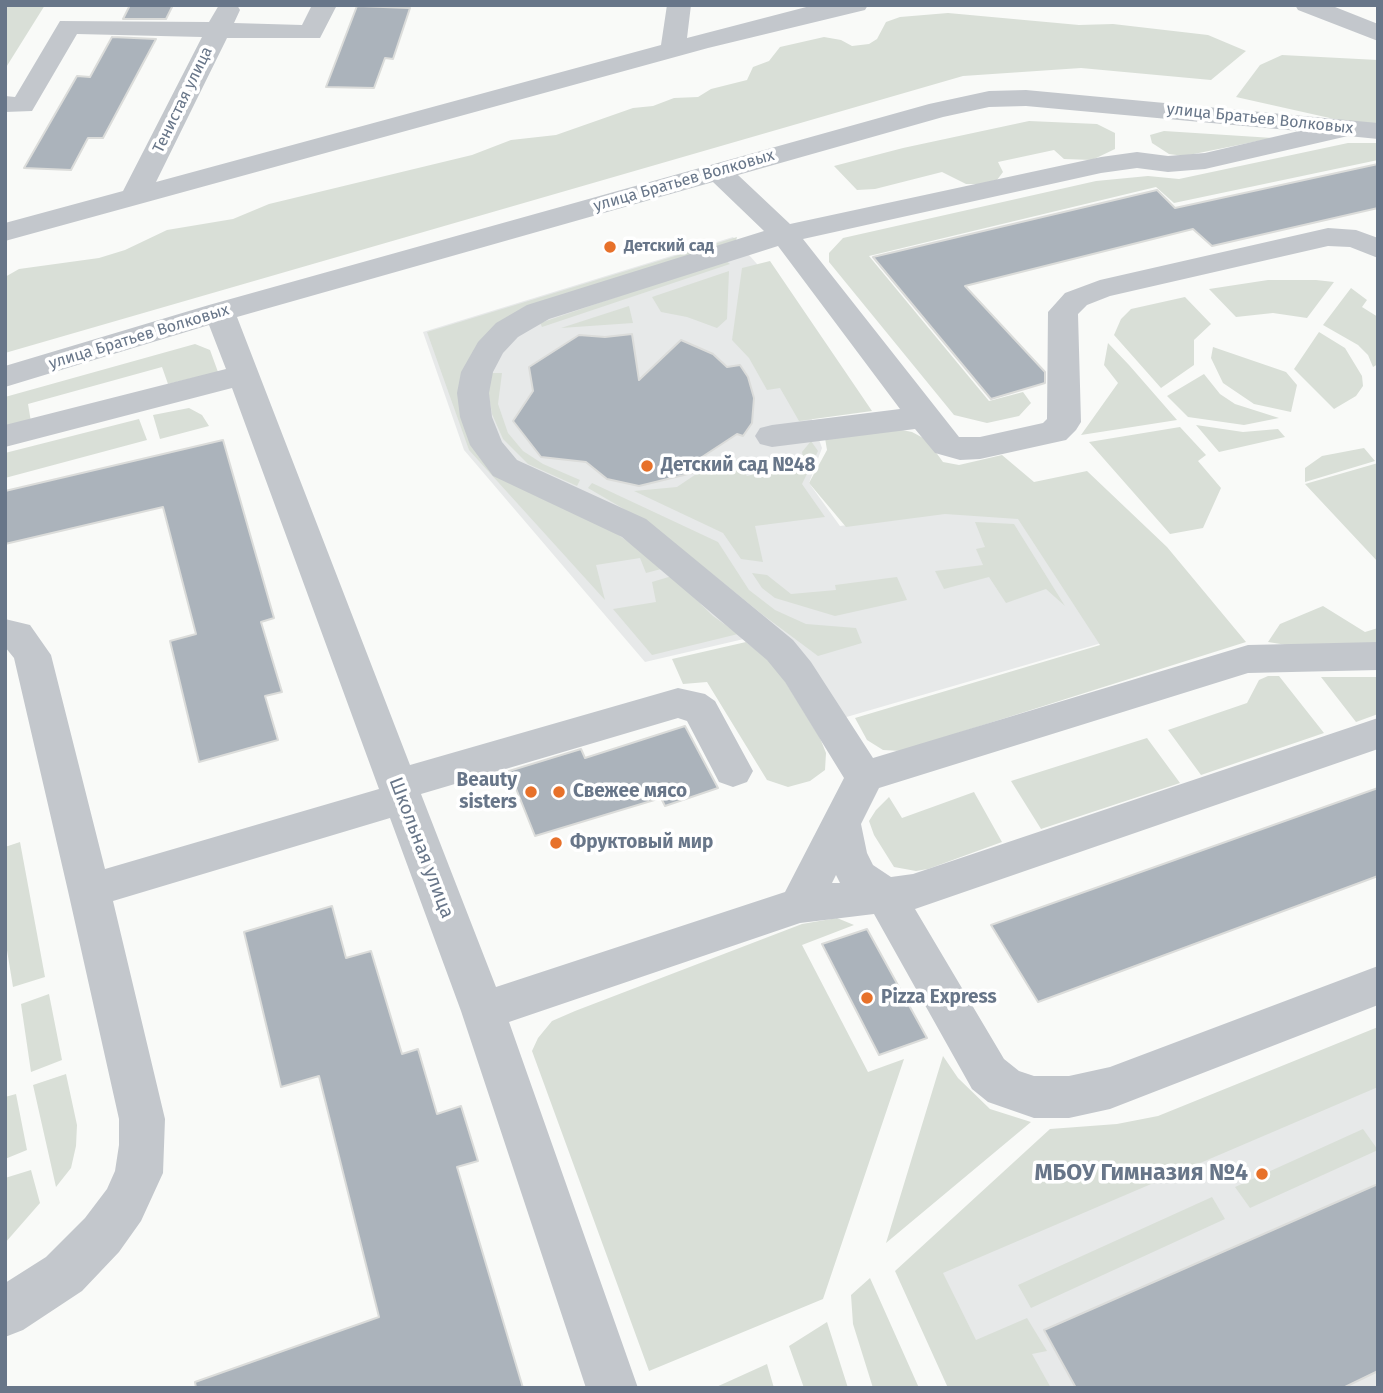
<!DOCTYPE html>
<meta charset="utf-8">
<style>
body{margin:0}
#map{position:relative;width:1383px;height:1393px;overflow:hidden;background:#f9faf8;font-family:"Fira Sans",sans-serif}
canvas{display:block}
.frame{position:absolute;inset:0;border:7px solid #687689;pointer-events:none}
</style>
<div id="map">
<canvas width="1383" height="1393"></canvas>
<div class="frame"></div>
</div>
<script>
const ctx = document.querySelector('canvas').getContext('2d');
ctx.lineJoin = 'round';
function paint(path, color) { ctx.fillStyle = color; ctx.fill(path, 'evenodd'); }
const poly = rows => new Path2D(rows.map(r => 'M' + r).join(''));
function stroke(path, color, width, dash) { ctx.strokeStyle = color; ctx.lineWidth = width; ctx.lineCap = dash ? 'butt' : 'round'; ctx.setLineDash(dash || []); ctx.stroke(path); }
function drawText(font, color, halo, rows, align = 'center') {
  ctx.font = font + ' "Fira Sans",sans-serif'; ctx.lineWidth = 7; ctx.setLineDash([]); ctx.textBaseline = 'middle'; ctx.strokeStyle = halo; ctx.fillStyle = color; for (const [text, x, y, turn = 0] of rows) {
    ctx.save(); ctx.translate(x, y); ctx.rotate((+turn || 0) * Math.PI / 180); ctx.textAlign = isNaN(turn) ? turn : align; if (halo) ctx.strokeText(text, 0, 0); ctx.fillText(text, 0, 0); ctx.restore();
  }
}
paint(poly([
 [733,237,757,264,822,448,809,483,840,526,947,512,1020,517,1105,642,843,718,774,632,645,662,464,450,423,332],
 [1378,1076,1378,1388,973,1388,916,1271]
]), '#e7e9e9');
paint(poly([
 [5,5,45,5,5,69],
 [948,13,1079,25,1113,24,1208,35,1246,51,1211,80,1081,68,963,76,5,353,5,277,19,269,99,258,125,250,167,230,233,219,269,204,472,155,511,140,556,135,633,108,653,106,674,98,698,97,711,89,747,80,753,67,769,61,780,47,824,37,841,40,852,46,869,44,877,39,886,22,900,17],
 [1282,55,1378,60,1378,125,1352,123,1236,97,1260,65],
 [1029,121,1097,124,1115,133,1115,149,1092,160,1064,159,1054,150,998,162,1003,172,997,180,979,184,966,184,942,172,875,189,857,190,834,166,903,148],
 [1164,131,1273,138,1184,156,1169,154,1152,143,1150,135],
 [1348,143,1378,143,1378,160,1174,203,1156,187,869,256,989,401,1023,392,1031,403,1019,416,987,423,954,415,829,262,829,253,843,238,1096,181,1148,176,1179,179],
 [737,237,736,241,492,330,471,441,600,522,665,568,646,573,640,558,596,565,605,600,469,450,427,332],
 [725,260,730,264,542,327,540,323],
 [770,261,872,411,799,421,780,388,767,390,749,358,732,340,742,268],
 [729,271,727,319,717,328,687,317,661,312,652,297],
 [1268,280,1316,280,1334,282,1307,318,1273,313,1236,317,1209,289],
 [1351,288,1367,300,1362,307,1378,317,1378,364,1373,367,1368,355,1358,345,1323,325],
 [1185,297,1211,324,1194,340,1194,365,1161,388,1114,335,1121,319,1131,309],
 [629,306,633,323,561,328],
 [1319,332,1345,348,1362,376,1363,386,1356,396,1334,409,1294,369],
 [1108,343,1129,365,1177,420,1081,435,1118,383,1104,365],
 [195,344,210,350,218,372,168,384,162,367,28,404,31,422,5,428,5,397],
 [1213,347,1286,372,1297,385,1291,412,1254,404,1223,383,1211,358],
 [492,373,502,373,498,404,508,433,523,451,543,464,580,480,577,486,528,464,503,439,492,414,488,390],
 [1204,374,1220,394,1235,404,1279,418,1244,425,1188,417,1167,396],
 [189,408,202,415,209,426,160,439,153,415],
 [139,419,147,440,5,478,5,453],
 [1196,425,1243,432,1278,429,1285,437,1219,452],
 [1180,427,1206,455,1198,461,1221,488,1203,528,1170,534,1089,442],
 [892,428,912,432,927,440,943,462,959,465,1002,455,1034,482,1087,471,1167,547,1246,642,901,751,883,750,867,740,855,718,1100,645,1018,519,945,514,846,527,809,483,827,450,825,438],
 [811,441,818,451,802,484,825,517,755,526,763,562,741,559,723,533,634,491,677,487,729,452,747,476,804,461,802,452],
 [1364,448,1375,461,1305,482,1305,468,1322,456],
 [1378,463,1378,562,1305,484],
 [592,483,718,542,749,590,775,610,806,624,856,628,862,643,818,656,763,615,653,526,588,488],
 [975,522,1014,524,1065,606,1046,589,1006,603,989,577,944,589,935,571,983,565,976,549,985,547],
 [752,573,767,575,791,594,836,590,835,585,897,577,907,600,835,616,775,598,762,588],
 [672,576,713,616,738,634,652,655,613,609,656,602,652,582],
 [1323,606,1365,632,1378,628,1378,643,1293,646,1268,642,1280,624],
 [746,642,775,665,820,738,826,753,825,770,810,781,788,787,767,780,707,682,683,684,672,659],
 [1268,676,1279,676,1324,733,1201,775,1168,730,1247,703,1259,680],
 [1321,677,1378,677,1378,714,1356,722],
 [1147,738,1180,783,1041,829,1011,781],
 [974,792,1002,842,928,869,916,871,894,867,874,835,869,821,876,810,889,797,902,818],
 [20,842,45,977,13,987,5,938,5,847],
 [837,918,854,925,802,945,868,1072,904,1059,823,1299,649,1371,532,1051,538,1038,552,1021,575,1011,802,924],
 [49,994,62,1060,31,1072,21,1004],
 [1378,1027,1378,1087,943,1273,976,1340,1027,1318,1047,1351,1032,1354,1051,1388,948,1388,895,1271,1050,1129,1117,1124,1158,1116],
 [943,1056,958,1078,990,1109,1031,1122,886,1243],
 [66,1074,77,1125,76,1146,71,1168,56,1187,33,1085],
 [16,1094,27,1150,5,1159,5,1097],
 [1363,1129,1378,1150,1250,1208,1235,1187],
 [31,1170,40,1203,5,1243,5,1178],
 [1212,1197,1225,1219,1031,1308,1018,1285],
 [870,1278,919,1388,873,1388,853,1324,851,1295],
 [827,1322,848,1388,804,1388,789,1346],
 [767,1364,774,1388,714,1388]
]), '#d9dfd7');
const building = poly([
 [130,5,173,5,166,19,123,19,130,5],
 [357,6,410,8,393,59,385,58,374,88,326,87,357,6],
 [112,37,156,39,103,138,88,138,71,170,24,168,77,76,90,77,112,37],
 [1378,164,1378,208,1212,246,1193,229,965,286,1045,372,1045,383,991,399,873,257,1157,190,1175,208,1378,164],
 [632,334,639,380,681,340,713,354,727,367,740,365,748,377,754,398,752,423,743,436,737,434,702,457,692,473,639,486,607,479,586,462,541,457,513,421,533,391,529,367,579,335,605,337,632,334],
 [223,440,274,618,261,622,282,692,265,696,278,740,199,762,170,641,196,634,163,507,5,544,5,491,223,440],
 [685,726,718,788,665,806,661,798,535,836,509,771,581,749,585,758,685,726],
 [1378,788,1378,876,1038,1002,991,925,1378,788],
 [332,906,346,958,371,951,402,1054,418,1049,437,1114,461,1106,478,1161,457,1167,523,1388,196,1388,195,1382,379,1317,319,1076,281,1087,244,932,332,906],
 [867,929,927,1038,879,1055,822,944,867,929],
 [1378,1184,1378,1371,1343,1388,1076,1388,1044,1330,1378,1184]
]);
paint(building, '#abb3bb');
stroke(building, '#dbdcda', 2);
paint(poly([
 [219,5,237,5,240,10,234,23,302,25,312,5,337,5,320,38,227,38,156,182,661,45,667,5,691,5,687,38,814,5,868,5,865,10,708,48,5,241,5,223,123,191,202,37,77,34,32,111,5,112,5,96,15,97,60,21,209,22,219,5],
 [1295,5,1330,5,1378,24,1378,41,1298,10,1295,5],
 [1026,90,1378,123,1378,139,1348,136,1205,169,1168,172,1137,168,1101,173,803,239,959,437,980,437,1043,423,1047,419,1048,312,1065,293,1100,280,1328,228,1356,230,1378,238,1378,258,1350,247,1328,246,1110,296,1087,305,1078,314,1081,422,1076,430,1066,440,980,459,960,460,935,453,915,429,772,447,760,444,755,436,760,428,772,425,900,409,778,246,549,319,518,337,503,353,493,372,489,393,492,417,502,442,517,460,646,519,793,640,811,662,873,758,1248,645,1378,642,1378,670,1248,673,879,788,861,824,867,853,873,865,891,877,913,874,1378,718,1378,749,915,909,1004,1059,1019,1071,1034,1076,1069,1076,1110,1067,1378,966,1378,1005,1110,1109,1069,1118,1034,1118,988,1102,972,1089,874,914,800,923,509,1022,638,1388,586,1388,461,1011,390,818,113,901,165,1119,163,1173,141,1221,119,1252,82,1291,23,1330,5,1337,5,1283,46,1257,85,1218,107,1189,115,1171,119,1145,119,1119,68,891,14,658,5,647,5,619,30,625,51,655,105,869,379,789,232,388,5,447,5,425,226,369,209,325,5,387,5,366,209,305,929,104,989,91,1026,90],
 [1026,106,1299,131,1205,153,1168,156,1137,152,1101,157,790,224,738,175,943,117,989,107,1026,106],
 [713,182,764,231,527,305,496,323,478,342,461,372,457,393,460,417,470,445,493,476,622,537,767,660,785,682,844,778,785,892,496,987,421,794,678,718,687,721,719,782,733,787,747,782,753,771,715,701,705,694,678,688,410,765,237,317,713,182],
 [836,875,840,883,832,883,836,875]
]), '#c3c7cc');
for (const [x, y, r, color] of [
 [610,247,7,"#e7712a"],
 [647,466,7,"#e7712a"],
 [531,792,7,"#e7712a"],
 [559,792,7,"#e7712a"],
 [556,843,7,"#e7712a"],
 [867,998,7,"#e7712a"],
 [1262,1174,7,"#e7712a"]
]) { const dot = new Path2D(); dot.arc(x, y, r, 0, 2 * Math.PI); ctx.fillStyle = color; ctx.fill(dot); stroke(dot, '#fff', 2.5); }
drawText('16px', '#687689', '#fff', [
 ["Тенистая улица",183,100,-64],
 ["улица Братьев Волковых",1260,119,6],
 ["улица Братьев Волковых",684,181,-16],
 ["улица Братьев Волковых",139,337,-17]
]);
drawText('bold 16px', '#687689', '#fff', [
 ["Детский сад",624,247]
], 'left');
drawText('bold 19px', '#687689', '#fff', [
 ["Детский сад №48",661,466],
 ["Beauty",517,781,"right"],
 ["sisters",517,803,"right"],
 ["Свежее мясо",573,792],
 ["Фруктовый мир",570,843],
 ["Pizza Express",881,998]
], 'left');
drawText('19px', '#687689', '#fff', [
 ["Школьная улица",421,848,69]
]);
drawText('bold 23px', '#687689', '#fff', [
 ["МБОУ Гимназия №4",1248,1174]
], 'right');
</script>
